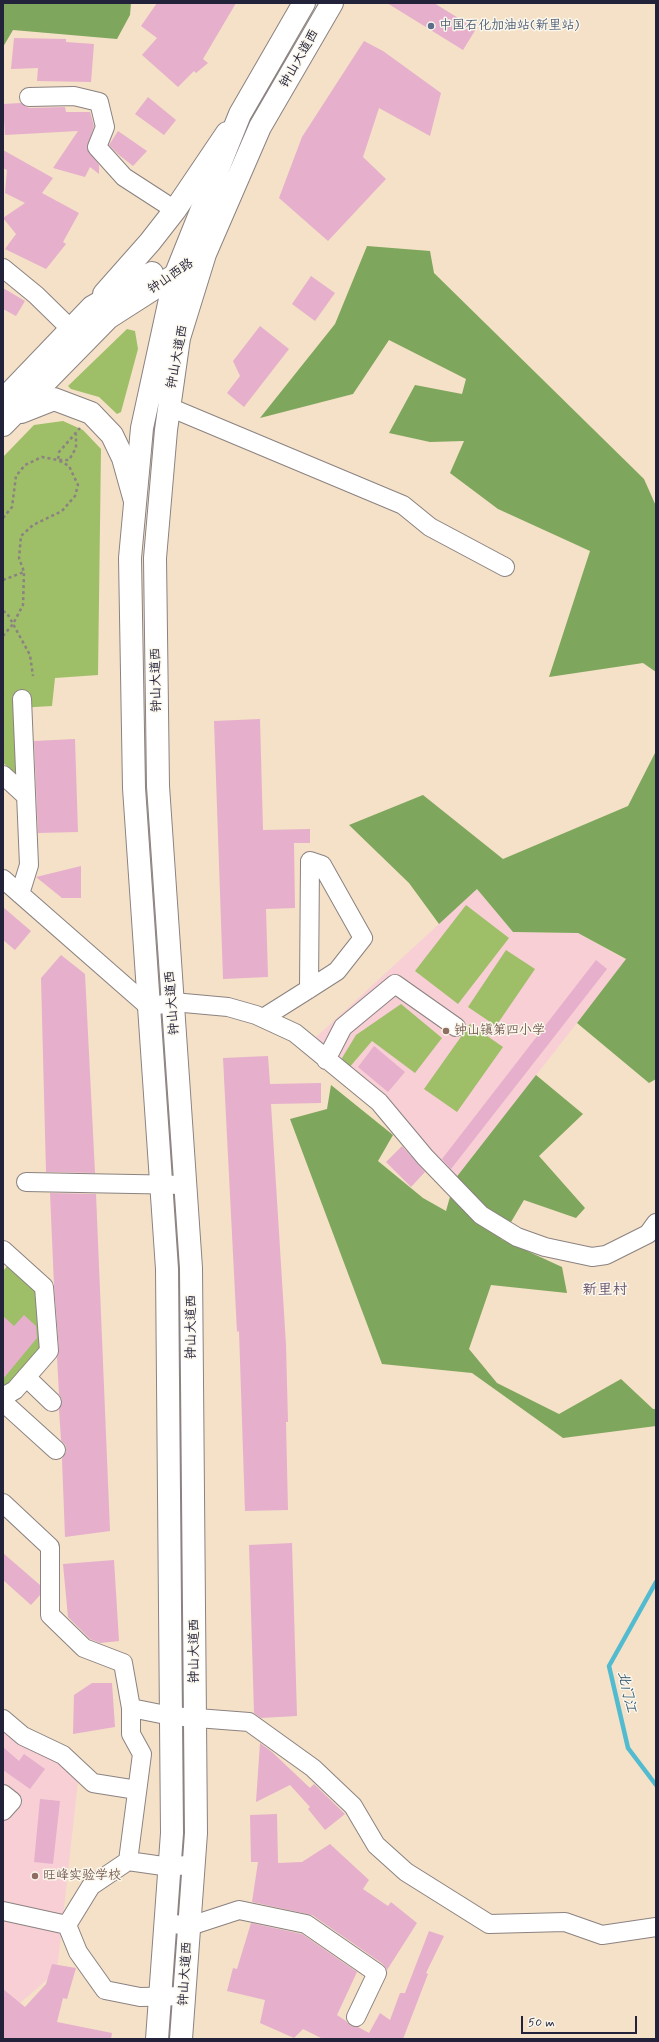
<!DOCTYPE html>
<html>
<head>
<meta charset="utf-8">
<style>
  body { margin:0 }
  #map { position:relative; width:659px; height:2042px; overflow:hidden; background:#f4e1c7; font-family:Mynerve,sans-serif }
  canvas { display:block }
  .frame { position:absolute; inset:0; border:4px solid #22223b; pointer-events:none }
  .scale { position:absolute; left:521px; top:2016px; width:116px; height:18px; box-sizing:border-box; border:2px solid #22223b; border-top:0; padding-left:5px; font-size:12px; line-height:14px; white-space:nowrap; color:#22223b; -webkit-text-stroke:3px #fbf7ec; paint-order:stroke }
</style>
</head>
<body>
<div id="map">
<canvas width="659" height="2042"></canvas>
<div class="frame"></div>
<div class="scale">50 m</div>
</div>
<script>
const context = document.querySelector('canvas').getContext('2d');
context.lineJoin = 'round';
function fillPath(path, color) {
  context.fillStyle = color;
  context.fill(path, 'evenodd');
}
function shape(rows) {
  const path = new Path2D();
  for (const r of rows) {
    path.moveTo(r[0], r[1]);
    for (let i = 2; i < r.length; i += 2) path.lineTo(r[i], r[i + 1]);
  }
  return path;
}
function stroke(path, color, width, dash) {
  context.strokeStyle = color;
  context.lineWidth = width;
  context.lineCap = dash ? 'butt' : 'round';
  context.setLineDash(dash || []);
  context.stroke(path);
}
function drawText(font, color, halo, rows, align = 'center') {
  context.font = font + ' Mynerve,"LXGW WenKai TC",sans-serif';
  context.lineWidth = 3;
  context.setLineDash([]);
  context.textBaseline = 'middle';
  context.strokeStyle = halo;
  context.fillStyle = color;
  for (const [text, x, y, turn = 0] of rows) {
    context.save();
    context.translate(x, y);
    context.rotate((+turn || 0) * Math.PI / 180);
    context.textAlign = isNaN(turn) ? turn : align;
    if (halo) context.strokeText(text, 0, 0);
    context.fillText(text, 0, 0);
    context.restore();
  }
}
fillPath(shape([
  [477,889,513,932,578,933,626,960,455,1179,313,1040],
  [3,1728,56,1761,78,1781,57,1971,3,2018]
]), '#f7cfd5');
fillPath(shape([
  [127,329,135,331,138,349,121,412,117,414,99,397,71,389,68,386],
  [63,421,83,430,101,449,98,675,55,678,52,706,17,708,21,778,3,763,3,457,34,425],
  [466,905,509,938,458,1004,415,971],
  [506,950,535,969,496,1026,468,1007],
  [401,1004,442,1038,415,1073,372,1041,348,1069,344,1066,342,1058,356,1035],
  [470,1024,503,1047,457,1112,424,1089],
  [10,1263,41,1290,45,1349,3,1389,3,1271]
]), '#9ebf68');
fillPath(shape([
  [3,3,131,3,130,15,117,39,13,30,3,47],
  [367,246,430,251,434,273,644,479,656,506,656,672,643,663,549,677,590,551,498,509,450,473,464,441,430,442,389,433,415,385,462,394,466,379,389,340,353,394,260,418,335,324],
  [656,751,656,1079,649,1083,577,1023,626,959,578,933,513,932,477,889,439,924,409,883,349,825,423,795,503,859,628,806],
  [536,1075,583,1114,539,1156,585,1208,576,1218,524,1200,501,1239,562,1267,567,1293,491,1285,469,1349,497,1383,559,1414,621,1379,653,1409,656,1409,656,1426,563,1438,472,1373,382,1364,290,1119,327,1109,331,1085,393,1135,378,1161,423,1198,446,1211,455,1179]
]), '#7ea65c');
stroke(shape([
  [656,1582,609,1666,628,1748,656,1785]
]), '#52bbd0', 4.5);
fillPath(shape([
  [157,3,236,3,203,59,208,63,196,73,194,71,178,87,142,55,157,38,141,26],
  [387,3,434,3,476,29,463,50],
  [14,38,66,39,66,42,94,44,91,82,37,81,38,68,11,69],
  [364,41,383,51,441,93,430,136,379,108,363,157,386,179,328,241,279,198,302,137],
  [148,97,176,120,164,135,135,114],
  [21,103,29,108,65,107,66,112,90,112,94,126,87,148,99,165,99,174,90,167,85,177,53,168,78,131,5,135,3,104],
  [118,131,147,151,133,166,119,155,109,145],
  [3,150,53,178,42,193,79,213,63,242,66,244,46,269,5,249,16,234,3,218,25,203,5,193,7,170,3,168],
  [311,276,335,293,315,321,292,304],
  [3,288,25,301,16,316,3,309],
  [260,326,289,349,244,407,227,393,240,376,233,361],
  [260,719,263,830,310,829,310,843,294,843,295,908,266,909,268,977,223,979,214,721],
  [75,739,78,832,38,833,34,741],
  [81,866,81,898,62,898,36,877],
  [3,907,31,931,15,950,3,940],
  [61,955,85,974,95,1173,46,1172,41,978],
  [596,960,607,969,451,1169,442,1159],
  [374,1046,405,1072,388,1092,358,1067],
  [268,1056,270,1084,321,1083,321,1103,271,1104,286,1345,288,1422,286,1422,288,1510,245,1511,239,1331,237,1332,223,1058],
  [402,1146,425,1172,411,1187,386,1162],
  [50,1193,96,1194,110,1531,65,1537,62,1459,66,1452,66,1446,61,1440,59,1409,62,1399,59,1394,57,1357,59,1350,54,1285],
  [24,1315,36,1326,37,1338,3,1379,3,1316,14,1326],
  [292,1543,297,1716,261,1718,254,1713,249,1545],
  [3,1553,40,1585,40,1595,31,1605,3,1580],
  [114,1560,119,1641,100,1643,90,1639,68,1617,63,1564],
  [92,1683,112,1683,115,1727,73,1734,74,1695],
  [260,1743,272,1752,310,1788,314,1784,345,1814,325,1830,308,1809,310,1807,290,1785,256,1802],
  [3,1747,19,1761,24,1754,45,1769,30,1789,3,1770],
  [40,1799,60,1801,53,1864,34,1862],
  [277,1814,278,1863,302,1862,330,1844,369,1880,363,1889,388,1906,391,1902,417,1923,387,1970,383,1964,312,1915,252,1902,258,1862,251,1862,250,1815],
  [251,1923,302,1934,357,1972,337,2015,346,2021,351,2026,358,2027,369,2033,380,2013,390,2020,400,1993,405,1993,429,1931,444,1936,426,1973,428,1974,403,2039,323,2039,303,2029,294,2038,260,2023,265,2000,227,1991,233,1968,237,1969],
  [52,1964,76,1968,67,1999,63,1998,57,2022,112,2033,111,2039,3,2039,3,1989,25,2007,46,1984]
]), '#e6afcc');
const minor = shape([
  [29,97,74,96,99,102,105,127,97,147,124,177,175,210],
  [3,268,36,295,81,339],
  [169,407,403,505,430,527,505,567],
  [3,775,26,796],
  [3,879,149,1007,173,1002,228,1007,256,1015,295,1033,379,1102,425,1157,481,1215,517,1237,545,1247,592,1257,606,1255,648,1234,656,1223],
  [20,894,29,865,22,699],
  [263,1018,309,989,337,971,363,938,322,865,310,861,309,989],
  [326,1060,343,1027,395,984,456,1027],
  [26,1182,186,1185],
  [3,1250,44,1287,49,1351,15,1390,3,1397],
  [26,1377,52,1402],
  [3,1402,56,1450],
  [3,1503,50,1547,50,1615,84,1648,123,1663,131,1708,171,1716,249,1722,313,1768,353,1806,376,1845,406,1872,489,1924,565,1922,602,1935,656,1927],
  [3,1719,23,1736,63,1755,93,1783,137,1790],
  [3,1794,12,1801,3,1811],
  [128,1861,142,1754,131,1734,131,1708],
  [3,1911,67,1925],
  [166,1923,190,1926,239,1910,306,1924,377,1973,356,2017],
  [185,1996,140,1997,105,1990,78,1952,67,1925,91,1886,128,1861,170,1867,194,1864]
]);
const major = shape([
  [104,294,150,242,175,210,227,133],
  [3,400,92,307,152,273],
  [21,412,54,399,91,413,112,435,123,458,135,501],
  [3,425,108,318,186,268]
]);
const highway = shape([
  [157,2039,172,1833,167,1269,134,788,130,558,142,428,175,276,240,114,304,3],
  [181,2039,196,1833,191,1268,158,786,155,558,166,430,179,338,205,254,260,127,332,3]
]);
stroke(minor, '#8b8281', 20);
stroke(major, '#8b8281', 24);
stroke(highway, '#8b8281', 24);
stroke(shape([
  [3,518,12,507,16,476,25,465,42,457,58,460,59,452,80,428],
  [3,580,24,572,19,558,21,536,33,525,62,511,75,496,78,485,69,466,58,460,69,460,76,448,76,434],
  [3,611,7,613,30,655,33,676],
  [3,636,13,624,23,605,24,572]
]), '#8b8281', 2.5, [3, 3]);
stroke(minor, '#fff', 18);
stroke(major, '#fff', 22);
stroke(highway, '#fff', 22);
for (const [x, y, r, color] of [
  [431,26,4,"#5c6f8a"],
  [446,1031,4,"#8d6e63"],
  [35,1876,4,"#8d6e63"]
]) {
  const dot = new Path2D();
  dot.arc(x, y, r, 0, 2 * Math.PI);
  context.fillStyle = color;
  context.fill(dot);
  stroke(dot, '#fbf7ec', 1.5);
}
drawText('13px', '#4e5e75', '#fbf7ec', [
  ["中国石化加油站(新里站)",439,26]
], 'left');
drawText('13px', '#22223b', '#fbf7ec', [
  ["钟山大道西",300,59,-60],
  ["钟山西路",171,277,-34],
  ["钟山大道西",178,357,-79],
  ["钟山大道西",157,680,-91],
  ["钟山大道西",173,1003,-94],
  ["钟山大道西",192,1327,-90],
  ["钟山大道西",195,1651,-90],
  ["钟山大道西",186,1974,-86]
]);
drawText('13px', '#785e54', '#fbf7ec', [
  ["钟山镇第四小学",454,1031],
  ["旺峰实验学校",43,1876]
], 'left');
drawText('italic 14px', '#33586f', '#fbf7ec', [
  ["北门江",626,1692,77]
]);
drawText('15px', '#67536e', '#fbf7ec', [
  ["新里村",605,1291]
]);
</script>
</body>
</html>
